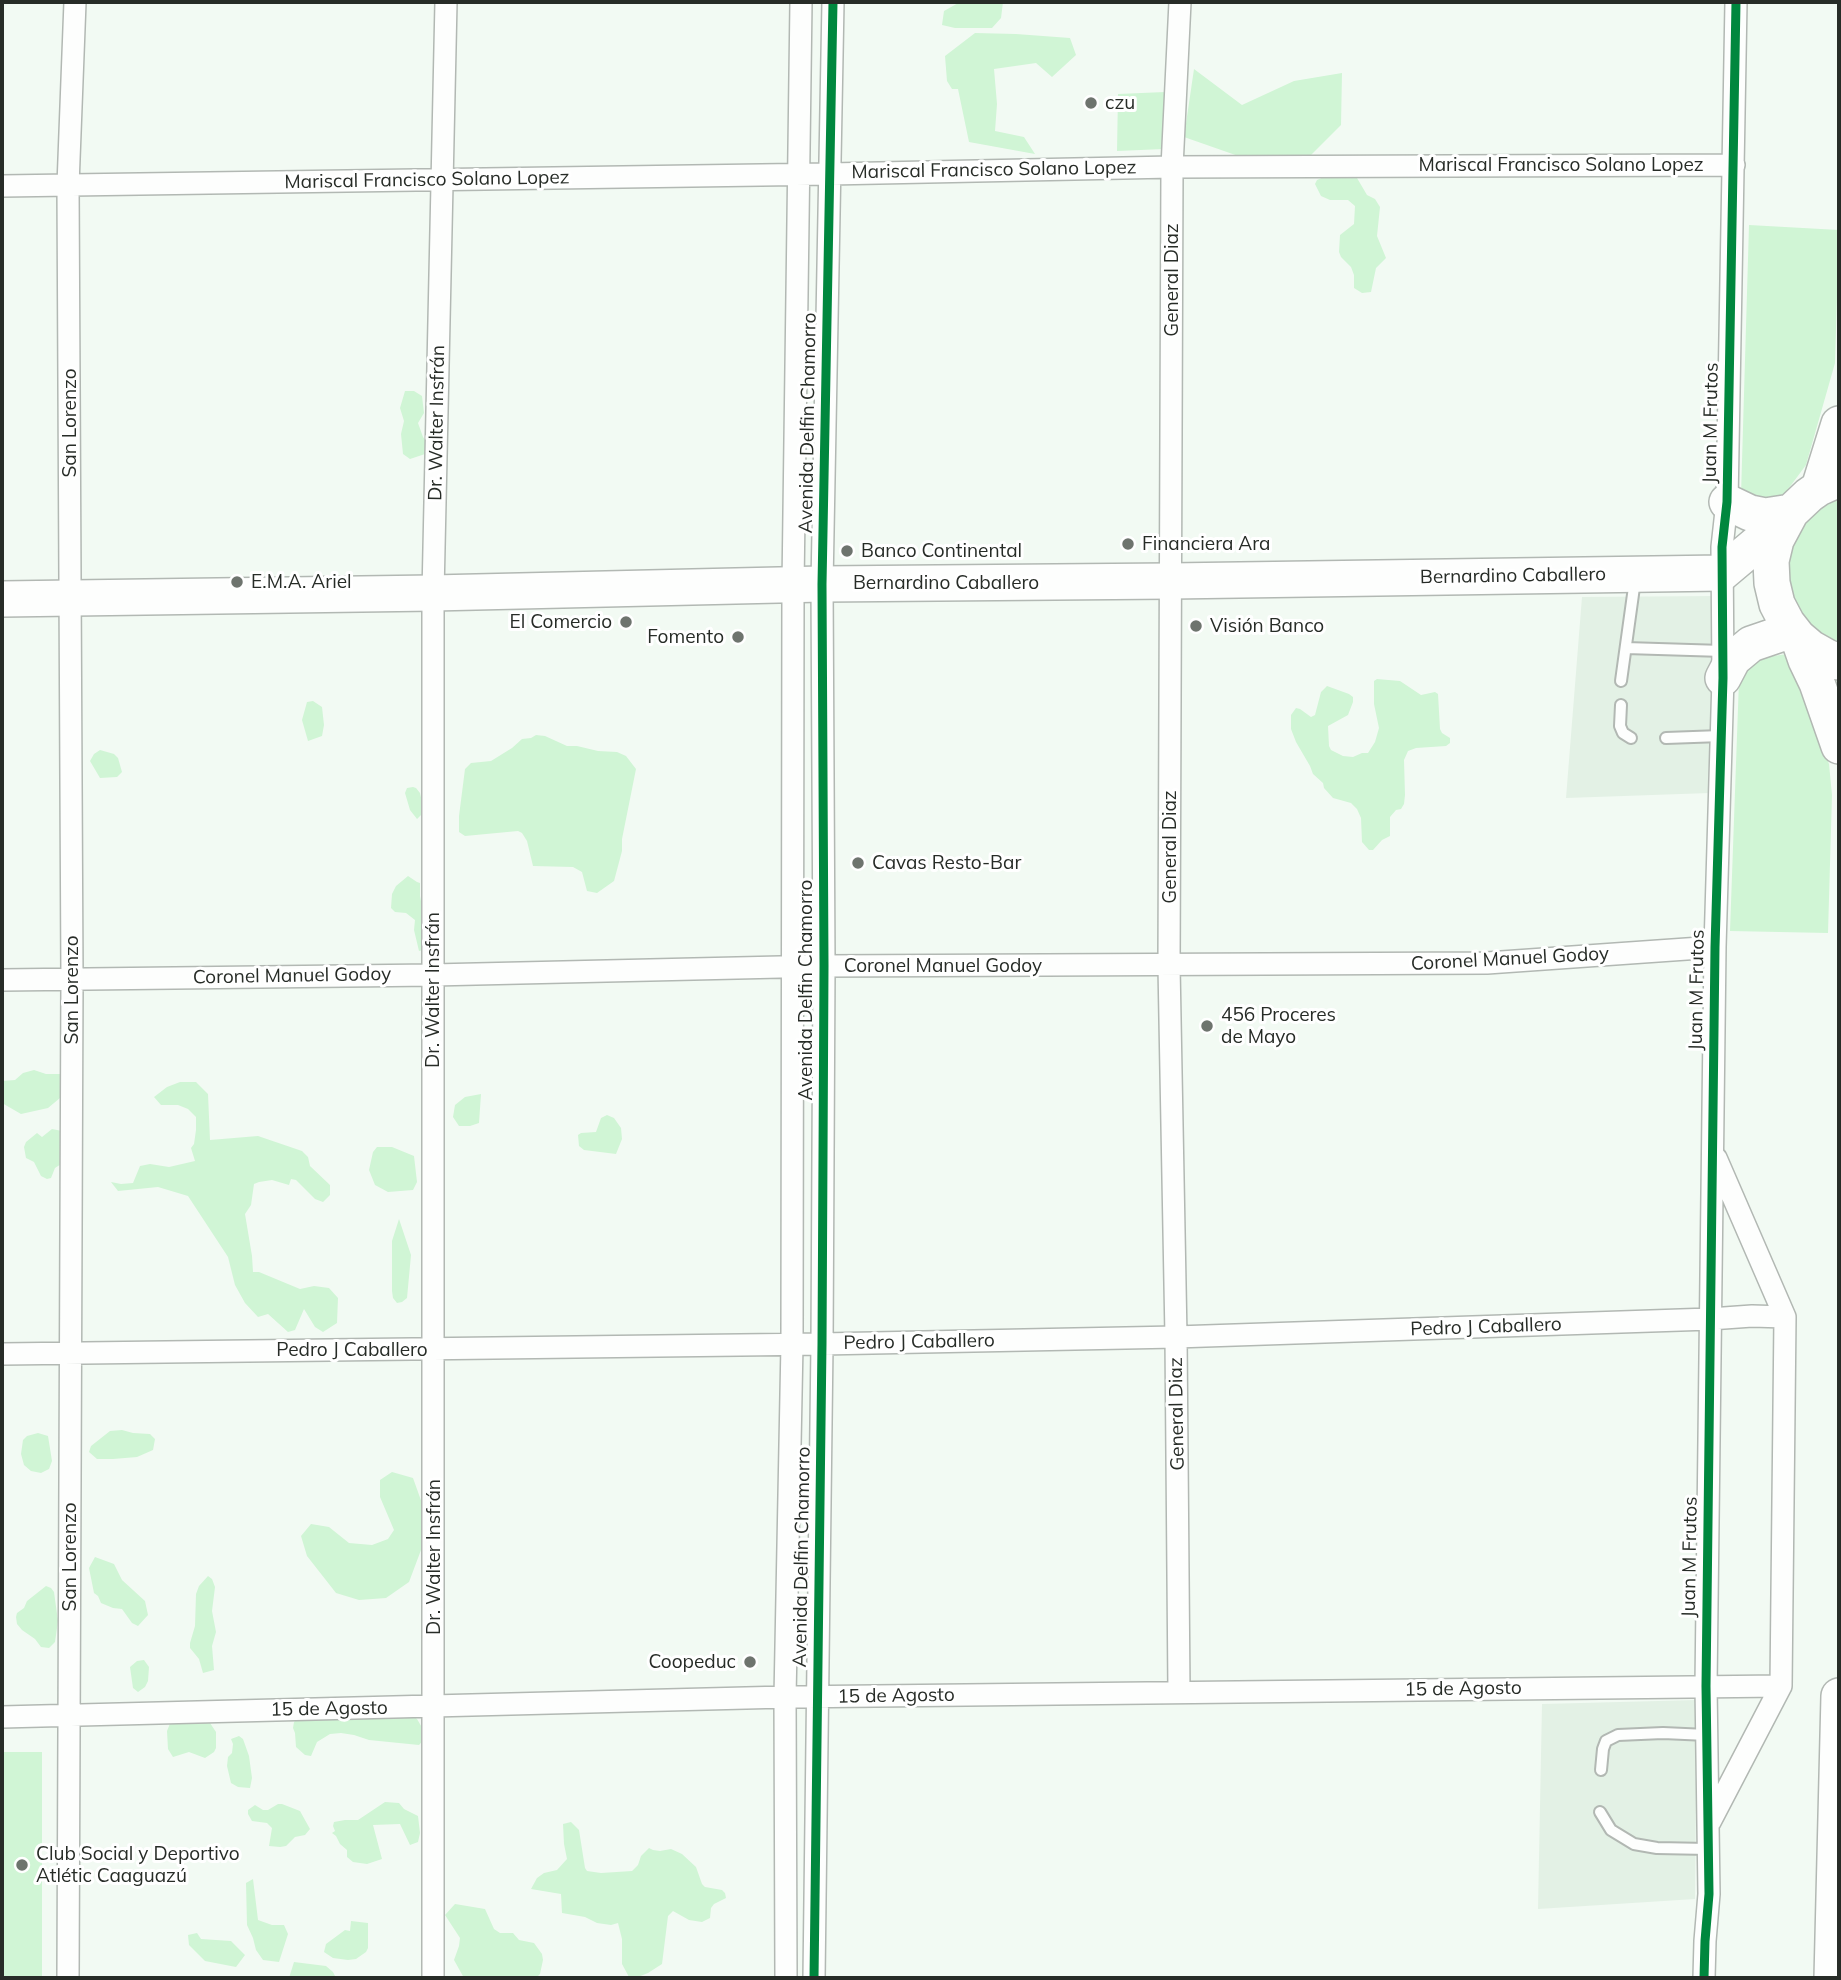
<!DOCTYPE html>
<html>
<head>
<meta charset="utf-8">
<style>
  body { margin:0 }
  #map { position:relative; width:1841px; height:1980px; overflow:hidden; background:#f2faf3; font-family:Mulish,sans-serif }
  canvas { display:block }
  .frame { position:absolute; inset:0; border:4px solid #272c27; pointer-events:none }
</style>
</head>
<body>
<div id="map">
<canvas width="1841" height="1980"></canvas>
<div class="frame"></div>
</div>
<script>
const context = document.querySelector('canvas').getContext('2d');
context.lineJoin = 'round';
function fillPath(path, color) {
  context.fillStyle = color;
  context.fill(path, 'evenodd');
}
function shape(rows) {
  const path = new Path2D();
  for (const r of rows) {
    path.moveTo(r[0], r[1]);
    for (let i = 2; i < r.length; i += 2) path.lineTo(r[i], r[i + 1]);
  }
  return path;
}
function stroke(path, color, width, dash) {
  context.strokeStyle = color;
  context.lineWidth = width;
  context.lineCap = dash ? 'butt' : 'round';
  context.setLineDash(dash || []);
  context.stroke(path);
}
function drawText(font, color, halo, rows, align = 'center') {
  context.font = font + ' Mulish,sans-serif';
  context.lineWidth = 6;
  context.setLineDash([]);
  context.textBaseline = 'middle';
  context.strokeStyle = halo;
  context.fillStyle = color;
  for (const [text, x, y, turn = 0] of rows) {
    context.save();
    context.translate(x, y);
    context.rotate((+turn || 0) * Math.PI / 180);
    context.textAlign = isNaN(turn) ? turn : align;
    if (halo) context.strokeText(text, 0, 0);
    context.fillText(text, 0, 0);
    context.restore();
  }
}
fillPath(shape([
  [1714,596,1710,793,1566,798,1582,597],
  [1697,1700,1695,1899,1538,1909,1542,1704]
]), '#e3f1e5');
fillPath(shape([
  [960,2,1003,2,1001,18,992,28,955,28,942,25,944,11],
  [975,33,1016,34,1070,38,1076,55,1052,77,1036,63,994,69,997,104,995,131,1024,137,1035,154,969,142,958,89,952,89,947,81,945,56],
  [1194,69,1242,105,1294,81,1342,73,1341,125,1305,161,1244,158,1184,137],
  [1165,92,1164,149,1117,151,1118,94],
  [1326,176,1357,178,1367,195,1375,199,1380,207,1377,236,1386,258,1376,268,1371,292,1362,293,1354,288,1354,275,1351,267,1341,257,1339,252,1340,235,1354,224,1355,206,1348,200,1330,200,1321,196,1315,184,1317,180],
  [1749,225,1839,230,1835,363,1806,465,1786,492,1771,503,1741,495],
  [405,391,414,391,422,396,424,413,418,423,423,437,429,445,428,453,410,459,403,454,401,434,404,421,400,408],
  [1839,495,1839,646,1804,623,1785,580,1793,535,1806,515],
  [1787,654,1829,764,1832,795,1828,933,1730,931,1739,680,1759,658],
  [1377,679,1400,681,1421,695,1435,692,1438,694,1440,729,1442,733,1450,738,1450,743,1446,746,1416,748,1408,751,1404,760,1405,795,1404,804,1401,809,1396,810,1390,817,1390,836,1382,840,1373,850,1369,850,1362,842,1361,818,1357,809,1351,803,1333,798,1324,788,1323,783,1313,774,1310,766,1296,742,1291,729,1291,715,1296,708,1300,709,1311,717,1315,715,1321,692,1327,686,1349,694,1353,697,1353,702,1348,715,1328,726,1329,746,1331,750,1343,756,1353,757,1362,753,1368,753,1375,742,1379,728,1374,704,1374,681],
  [313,701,322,707,324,725,322,736,308,741,302,720,307,702],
  [536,735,545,736,567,746,577,746,598,751,617,752,626,756,636,769,622,839,622,851,614,881,597,893,587,891,582,872,573,867,533,866,527,841,522,833,518,831,465,836,459,832,459,816,465,769,471,763,491,761,512,748,522,739,531,738],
  [100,750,114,754,118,758,122,772,117,777,100,778,90,761,94,754],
  [413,787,416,788,420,793,423,806,422,814,417,819,410,810,405,793,407,788],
  [408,876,417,882,420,883,420,896,428,936,423,950,419,951,414,930,415,920,406,913,395,912,391,908,392,894,396,886],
  [34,1070,46,1074,60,1074,64,1084,60,1092,60,1098,48,1108,21,1114,2,1103,2,1081,15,1080,23,1073],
  [180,1082,196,1082,208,1094,210,1140,258,1136,302,1151,308,1157,310,1166,330,1185,330,1195,323,1202,315,1199,296,1180,291,1179,289,1185,272,1180,259,1182,254,1184,251,1205,245,1214,252,1256,253,1272,259,1272,300,1289,314,1286,329,1288,338,1298,337,1323,323,1332,315,1327,304,1309,295,1330,288,1332,268,1314,258,1317,245,1303,235,1285,228,1257,188,1196,158,1187,118,1191,111,1182,121,1184,133,1183,140,1166,150,1164,169,1167,195,1161,191,1148,194,1144,196,1130,196,1117,188,1109,178,1105,161,1105,154,1097,167,1087],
  [481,1094,479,1123,470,1126,459,1126,453,1117,455,1105,465,1097],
  [607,1115,614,1118,621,1128,622,1139,616,1154,584,1150,579,1146,578,1135,581,1133,596,1132,601,1118],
  [52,1129,62,1131,69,1159,55,1168,51,1178,47,1179,41,1176,34,1162,26,1158,24,1147,26,1142,37,1133,42,1137],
  [377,1147,392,1147,414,1156,417,1182,413,1190,388,1192,375,1185,369,1170,373,1152],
  [399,1219,411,1255,407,1298,402,1302,397,1303,393,1298,392,1291,392,1241],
  [122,1430,133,1433,150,1434,155,1439,153,1450,137,1457,113,1459,97,1459,89,1452,91,1446,110,1431],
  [38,1433,48,1436,52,1461,49,1469,41,1473,31,1471,24,1465,21,1454,23,1440,27,1436],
  [392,1472,413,1478,423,1506,421,1550,409,1582,386,1598,359,1600,336,1593,307,1556,301,1536,311,1524,329,1527,349,1543,372,1545,388,1539,394,1530,380,1497,380,1480],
  [95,1557,114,1564,122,1580,145,1601,148,1615,138,1626,132,1623,122,1609,113,1608,101,1603,98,1596,94,1593,89,1568],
  [208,1576,212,1579,215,1587,212,1611,216,1632,212,1646,214,1670,203,1673,199,1659,190,1648,190,1643,195,1626,196,1594,199,1586],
  [46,1586,51,1588,54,1592,58,1621,55,1642,49,1648,41,1647,35,1639,22,1630,17,1624,16,1617,17,1613,24,1608,27,1601],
  [144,1660,149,1667,148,1681,145,1687,138,1692,133,1688,130,1667,137,1661],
  [410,1713,417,1719,427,1736,419,1745,369,1740,354,1735,341,1733,330,1734,317,1742,311,1756,305,1755,296,1747,295,1733,293,1728,294,1722,299,1717],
  [201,1717,210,1723,216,1732,216,1748,214,1752,205,1758,189,1752,173,1757,168,1749,167,1731,171,1721],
  [239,1736,243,1739,249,1756,252,1778,250,1788,238,1787,231,1783,227,1766,228,1757,232,1753,233,1744,231,1739],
  [2,1752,42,1752,42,1978,2,1978],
  [385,1802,399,1803,404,1809,418,1816,420,1833,418,1842,410,1845,400,1824,373,1825,382,1859,367,1864,353,1862,347,1857,347,1850,340,1844,336,1836,332,1833,335,1831,333,1826,334,1822,345,1820,358,1820],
  [278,1804,282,1804,300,1811,310,1829,305,1835,295,1837,286,1846,280,1847,269,1846,272,1828,267,1823,252,1821,248,1814,248,1810,255,1805,263,1810,268,1810],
  [571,1822,579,1830,585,1868,587,1871,601,1873,632,1871,638,1865,641,1856,649,1848,653,1850,660,1851,671,1849,682,1854,696,1867,702,1884,705,1887,722,1890,725,1893,726,1898,714,1904,711,1908,710,1918,702,1922,689,1920,673,1911,668,1916,662,1964,648,1973,638,1977,629,1977,622,1964,622,1939,618,1923,611,1925,597,1923,585,1917,562,1913,561,1894,531,1889,537,1878,544,1873,557,1870,567,1859,564,1844,563,1824],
  [253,1879,258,1920,272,1925,284,1925,288,1934,279,1962,263,1960,256,1950,253,1938,247,1925,246,1883],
  [455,1904,485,1909,494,1929,500,1933,513,1933,519,1940,534,1943,542,1954,543,1960,540,1974,536,1978,464,1978,454,1960,459,1946,460,1938,445,1915],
  [351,1921,368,1923,368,1948,366,1952,356,1959,348,1960,333,1958,324,1952,326,1944,345,1930,350,1931],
  [197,1933,201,1939,231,1941,245,1955,236,1967,205,1961,189,1945,188,1935],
  [294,1962,326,1966,333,1972,336,1978,289,1978]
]), '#d0f5d5');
const service = shape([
  [1626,648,1723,651],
  [1621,681,1635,580],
  [1621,705,1620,726,1623,733,1631,738],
  [1666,738,1721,736],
  [1601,1770,1603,1749,1606,1741,1618,1735,1663,1733,1707,1735],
  [1600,1812,1611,1830,1634,1844,1657,1848,1708,1849]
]);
const minor = shape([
  [2,186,830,174,1172,167,1734,165],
  [2,980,433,975,824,966,1487,963,1715,947],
  [2,1354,822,1344,1176,1337,1710,1319,1752,1316,1785,1317],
  [1179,1692,1176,1337,1169,966,1172,167,1180,2],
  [2,1717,785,1697,1781,1686],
  [1710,1822,1781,1686,1785,1317,1716,1158],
  [68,1978,72,979,68,185,75,2],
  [433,1978,433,593,446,2],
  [786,1978,785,1697,792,1344,793,585,801,2],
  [814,1978,822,1344,824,966,822,584,833,2],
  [1704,1978,1705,1941,1709,1894,1706,1686,1715,947,1723,678,1722,547,1727,502,1736,2]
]);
const trunk = shape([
  [1839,479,1819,488,1809,495,1791,512,1776,540,1771,561,1772,583,1777,604,1787,623,1798,637,1811,648,1827,657,1839,662],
  [1819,488,1839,424],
  [1727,502,1750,513,1765,516,1791,512],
  [1722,573,1785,520],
  [2,599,433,593,822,584,1171,581,1722,573],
  [1798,637,1806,660,1817,683,1839,746],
  [1723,678,1733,659,1751,644,1792,630],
  [1832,1978,1839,1696]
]);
stroke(service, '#b2b8b3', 14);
stroke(minor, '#b2b8b3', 24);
stroke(trunk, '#b2b8b3', 38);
stroke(service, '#fdfefd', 10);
stroke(minor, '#fdfefd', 21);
stroke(trunk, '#fdfefd', 35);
stroke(shape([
  [814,1978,822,1344,824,966,822,584,833,2],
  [1704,1978,1705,1941,1709,1894,1706,1686,1715,947,1723,678,1722,547,1727,502,1736,2]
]), '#00873e', 9);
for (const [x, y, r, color] of [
  [1091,103,7,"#6e746e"],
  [1128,544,7,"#6e746e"],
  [847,551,7,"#6e746e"],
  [237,582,7,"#6e746e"],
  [626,622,7,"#6e746e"],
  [1196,626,7,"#6e746e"],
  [738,637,7,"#6e746e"],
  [858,863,7,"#6e746e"],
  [1207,1026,7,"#6e746e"],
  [750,1662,7,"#6e746e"],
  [22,1865,7,"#6e746e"]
]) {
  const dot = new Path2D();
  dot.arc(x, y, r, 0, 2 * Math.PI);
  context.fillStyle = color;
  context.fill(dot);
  stroke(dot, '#fff', 2.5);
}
drawText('19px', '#272c27', '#fff', [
  ["czu",1105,103],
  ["Financiera Ara",1142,544],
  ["Banco Continental",861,551],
  ["E.M.A. Ariel",251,582],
  ["El Comercio",612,622,"right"],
  ["Visión Banco",1210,626],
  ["Fomento",724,637,"right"],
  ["Cavas Resto-Bar",872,863],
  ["456 Proceres",1221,1015],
  ["de Mayo",1221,1037],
  ["Coopeduc",736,1662,"right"],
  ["Club Social y Deportivo",36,1854],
  ["Atlétic Caaguazú",36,1876]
], 'left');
drawText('19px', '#272c27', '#fff', [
  ["Mariscal Francisco Solano Lopez",1561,165],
  ["Mariscal Francisco Solano Lopez",994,170,-1],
  ["Mariscal Francisco Solano Lopez",427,180,-1],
  ["General Diaz",1172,280,-90],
  ["San Lorenzo",70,423,-90],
  ["Dr. Walter Insfrán",437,423,-89],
  ["Avenida Delfin Chamorro",808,423,-89],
  ["Juan M Frutos",1711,423,-89],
  ["Bernardino Caballero",1513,576,-1],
  ["Bernardino Caballero",946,583],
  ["General Diaz",1170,847,-90],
  ["Coronel Manuel Godoy",1510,959,-3],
  ["Coronel Manuel Godoy",943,966],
  ["Coronel Manuel Godoy",292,976,-1],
  ["San Lorenzo",72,990,-90],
  ["Dr. Walter Insfrán",433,990,-90],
  ["Avenida Delfin Chamorro",806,990,-90],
  ["Juan M Frutos",1697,990,-89],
  ["Pedro J Caballero",1486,1327,-2],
  ["Pedro J Caballero",919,1342,-1],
  ["Pedro J Caballero",352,1350],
  ["General Diaz",1177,1414,-91],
  ["San Lorenzo",70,1557,-90],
  ["Dr. Walter Insfrán",434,1557,-90],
  ["Avenida Delfin Chamorro",802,1557,-89],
  ["Juan M Frutos",1690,1557,-89],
  ["15 de Agosto",1463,1689,-1],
  ["15 de Agosto",896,1696,-1],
  ["15 de Agosto",329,1709,-1]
]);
</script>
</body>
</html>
